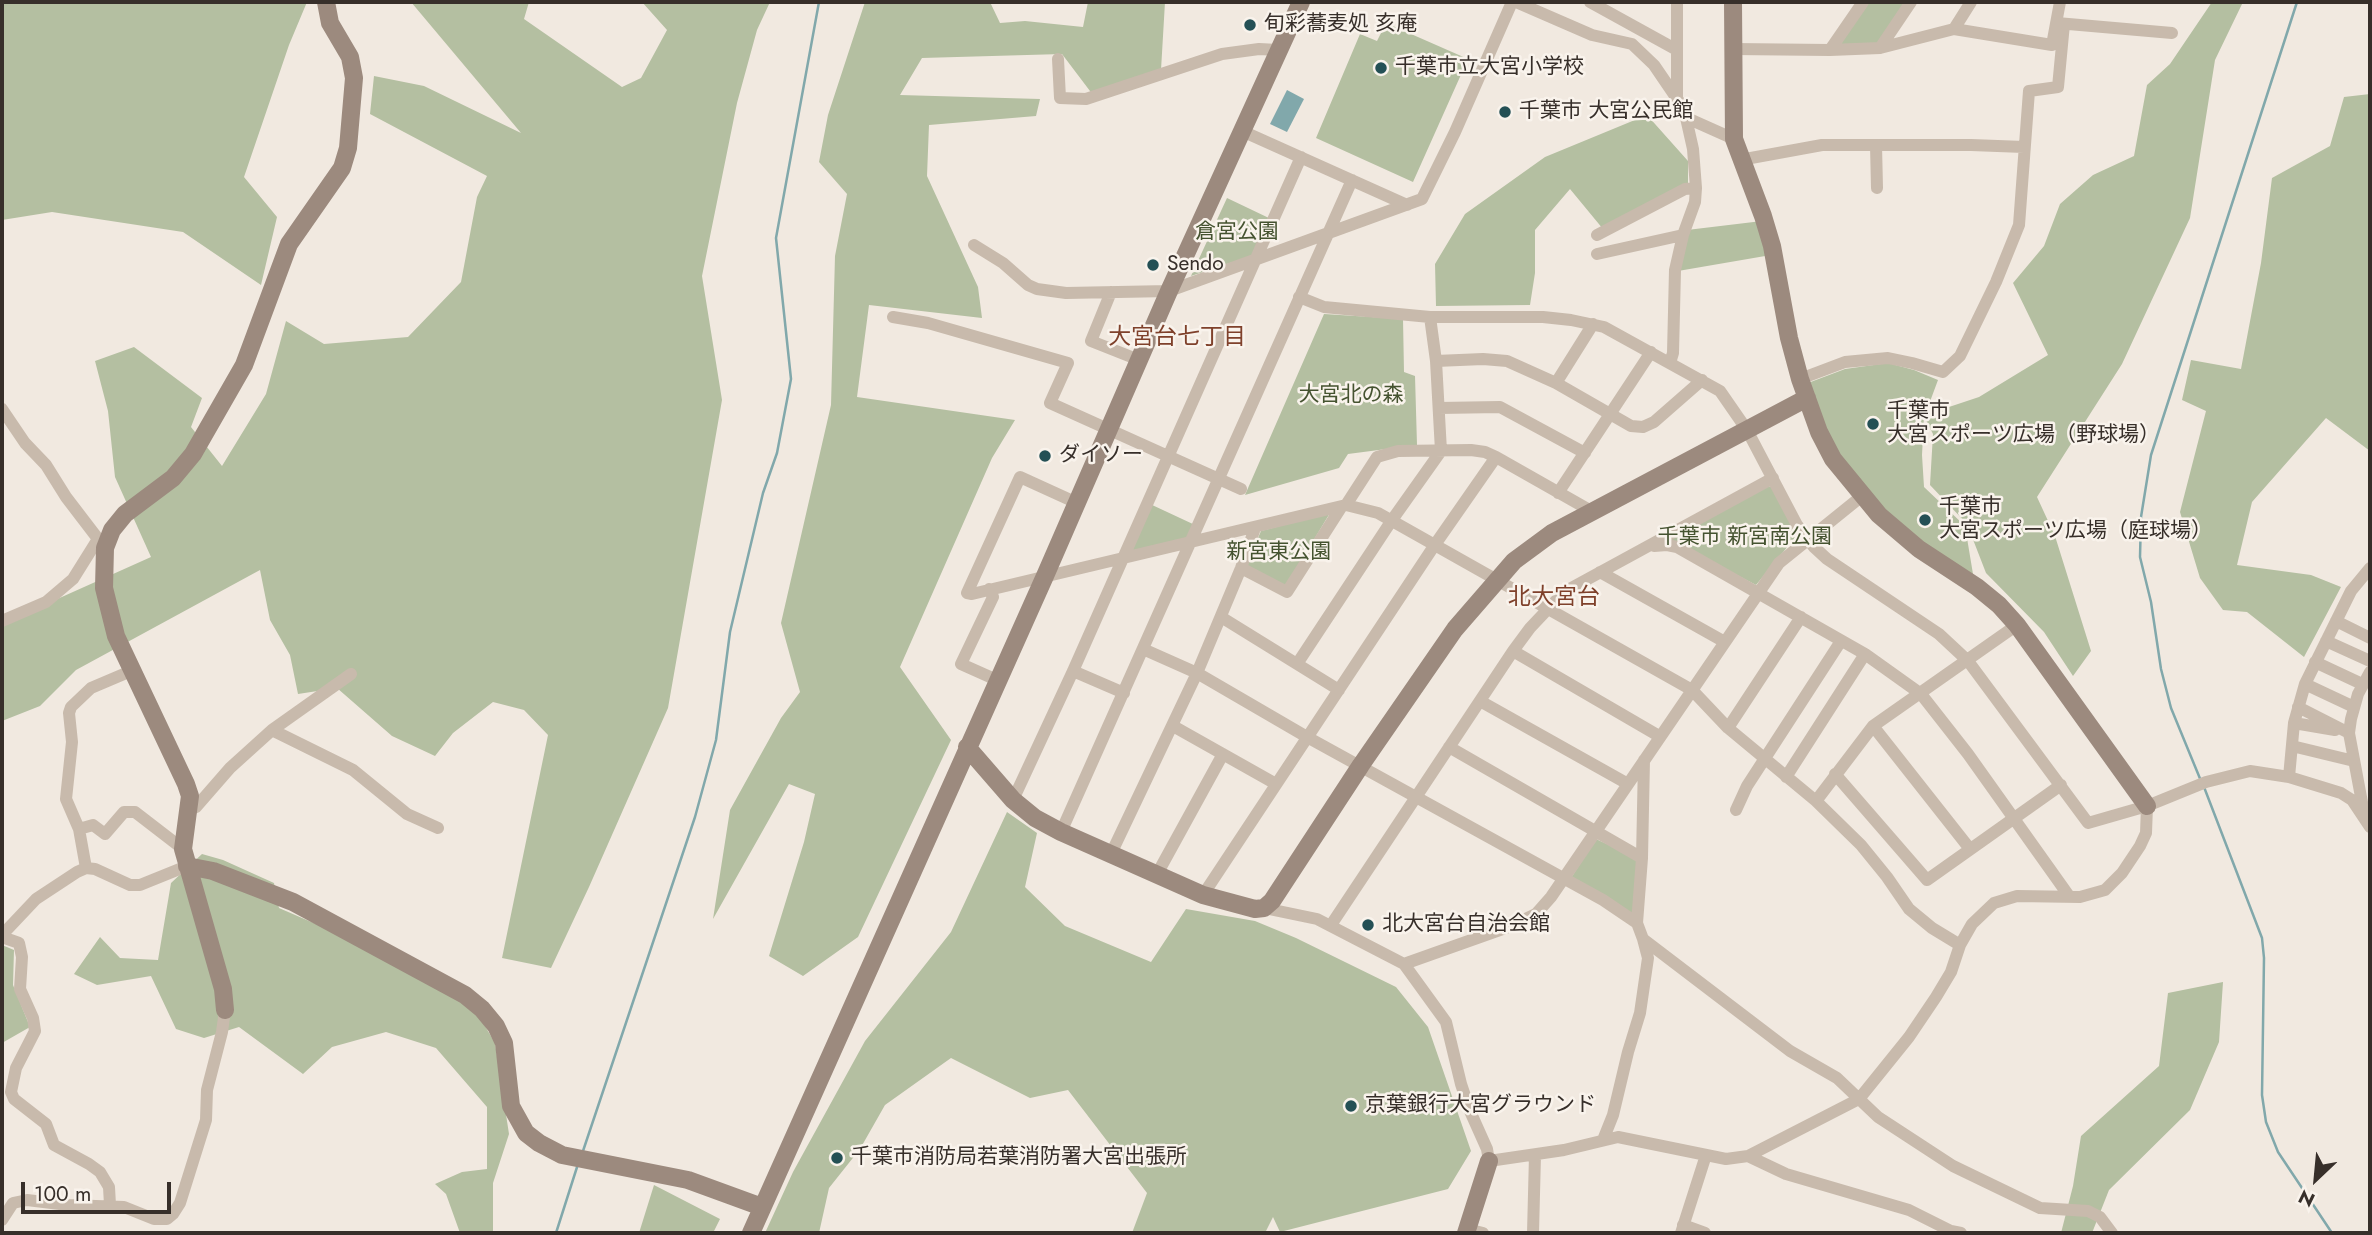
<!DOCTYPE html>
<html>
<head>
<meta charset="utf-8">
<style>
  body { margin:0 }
  #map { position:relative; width:2372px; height:1235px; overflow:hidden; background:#f1e9e0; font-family:Jost,sans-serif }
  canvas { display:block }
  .frame { position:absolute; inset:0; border:4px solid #372f2a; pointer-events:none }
  .north { position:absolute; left:2281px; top:1144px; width:70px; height:70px; -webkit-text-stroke:5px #f9f3ec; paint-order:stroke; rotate:206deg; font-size:19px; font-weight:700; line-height:28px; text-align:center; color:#372f2a }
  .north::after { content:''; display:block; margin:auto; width:24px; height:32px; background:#372f2a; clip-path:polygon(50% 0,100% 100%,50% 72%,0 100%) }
  .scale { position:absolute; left:21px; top:1182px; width:150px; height:32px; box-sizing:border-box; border:4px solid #372f2a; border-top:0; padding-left:9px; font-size:21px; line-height:24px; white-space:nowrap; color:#372f2a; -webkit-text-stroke:5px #f9f3ec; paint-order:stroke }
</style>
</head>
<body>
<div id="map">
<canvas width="2372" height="1235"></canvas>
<div class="frame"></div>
<div class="north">N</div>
<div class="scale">100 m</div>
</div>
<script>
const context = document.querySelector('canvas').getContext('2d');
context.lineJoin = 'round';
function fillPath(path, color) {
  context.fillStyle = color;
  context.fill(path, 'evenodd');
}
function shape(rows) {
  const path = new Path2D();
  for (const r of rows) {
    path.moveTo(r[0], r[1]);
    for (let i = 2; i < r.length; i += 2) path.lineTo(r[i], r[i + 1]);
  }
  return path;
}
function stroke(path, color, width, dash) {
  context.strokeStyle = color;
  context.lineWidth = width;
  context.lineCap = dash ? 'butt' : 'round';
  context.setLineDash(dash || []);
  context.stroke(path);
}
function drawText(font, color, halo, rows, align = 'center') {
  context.font = font + ' Jost,"Noto Sans JP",sans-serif';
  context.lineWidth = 5;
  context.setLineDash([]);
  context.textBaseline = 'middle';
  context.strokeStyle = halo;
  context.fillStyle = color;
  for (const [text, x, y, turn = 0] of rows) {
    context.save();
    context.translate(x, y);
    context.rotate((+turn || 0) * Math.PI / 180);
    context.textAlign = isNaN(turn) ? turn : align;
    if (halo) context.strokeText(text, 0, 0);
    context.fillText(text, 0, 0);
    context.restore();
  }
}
fillPath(shape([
  [2,2,307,2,289,45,244,177,277,217,261,285,183,232,52,212,2,220],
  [411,2,529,2,524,19,622,87,641,78,667,30,642,2,770,2,757,30,737,103,702,276,722,400,668,708,589,887,551,968,502,958,548,735,524,710,493,702,453,733,435,756,392,736,337,688,298,694,290,655,270,620,260,570,76,670,40,706,2,721,2,621,6,622,151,557,115,477,108,411,95,361,134,347,202,398,191,427,222,466,266,394,286,321,324,344,408,337,461,282,477,197,487,176,370,114,374,76,424,86,521,133],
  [865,2,990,2,1000,23,1025,21,1083,27,1088,2,1165,2,1161,70,1093,95,1062,54,922,58,900,95,1040,99,1036,116,929,125,927,176,978,287,982,318,869,305,857,397,1015,420,992,458,900,667,951,740,858,937,803,976,769,956,804,842,815,794,789,784,713,919,730,810,781,718,800,692,781,623,831,405,835,256,847,194,819,162,828,115],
  [1869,2,1907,2,1879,43,1842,48,1842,42],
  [2212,2,2243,2,2215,60,2190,218,2122,364,2037,497,2055,536,2091,651,2073,676,2044,632,1986,573,1967,524,1930,485,1933,434,1924,416,1922,455,1924,487,1965,526,1974,580,1884,513,1833,447,1808,383,1845,369,1888,363,1914,370,1938,380,1925,415,1979,397,2048,355,2013,283,2044,246,2060,204,2093,175,2134,156,2147,85,2170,64],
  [1386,23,1468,59,1413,182,1316,138,1360,34,1377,41],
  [2370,94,2370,451,2326,418,2252,502,2237,565,2311,575,2341,587,2304,657,2247,612,2223,610,2200,578,2180,512,2206,411,2182,400,2191,360,2241,369,2261,263,2272,178,2330,146,2344,97],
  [1647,115,1688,161,1688,189,1603,229,1570,189,1535,230,1535,273,1530,305,1436,306,1435,264,1465,214,1545,157],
  [1227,198,1271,219,1254,255,1191,276],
  [1762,221,1771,255,1678,271,1687,230],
  [1324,314,1403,319,1404,372,1415,376,1417,445,1348,454,1339,468,1245,495],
  [1768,486,1771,487,1798,534,1756,585,1670,540],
  [1150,504,1195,525,1189,537,1134,551,1131,547],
  [1330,513,1286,586,1249,568,1247,563,1261,531],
  [1007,812,1037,833,1025,887,1065,926,1151,962,1186,909,1255,921,1296,938,1396,987,1428,1027,1471,1151,1448,1189,1280,1232,1273,1217,1265,1233,1132,1233,1147,1193,1068,1090,1030,1098,951,1058,885,1105,860,1149,829,1188,819,1233,765,1233,793,1172,865,1041,951,932],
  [1596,839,1639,859,1635,920,1571,878],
  [202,854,223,860,274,883,279,908,369,947,475,1009,495,1043,509,1134,493,1183,493,1231,487,1233,460,1233,446,1194,435,1184,462,1172,487,1169,487,1107,436,1048,386,1032,332,1047,303,1074,239,1027,204,1038,176,1029,151,976,97,985,74,974,100,937,120,958,158,960,171,883],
  [2,945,14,950,13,985,30,1027,2,1043],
  [2223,982,2219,1042,2190,1110,2109,1190,2092,1233,2061,1233,2073,1186,2081,1136,2159,1066,2168,993],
  [654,1185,720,1219,713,1233,639,1233]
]), '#b4bfa1');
fillPath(shape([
  [1287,90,1304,99,1287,132,1270,124]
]), '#81a8ab');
stroke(shape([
  [2201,781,2171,708,2161,669,2151,602,2140,557,2141,517,2151,455,2297,2],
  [2204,787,2262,938,2264,958,2262,1095,2266,1122,2278,1152,2332,1233],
  [583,1151,695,817,716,740,730,632,763,493,777,453,791,379,776,238,819,2],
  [556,1233,578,1164]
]), '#81a8ab', 2.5);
stroke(shape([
  [1516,2,1592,35,1632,44,1654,65,1684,109,1693,149,1696,188,1695,202,1683,235,1675,270,1673,353,1670,363],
  [1590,2,1677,50],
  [2057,23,2172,33],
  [1954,29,1971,2],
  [1880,48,1911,2],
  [1733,49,1830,50,1880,48,1954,29,2052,45,2060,2],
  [1830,50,1863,2],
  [1058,59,1060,98,1086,99,1222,54,1259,49,1278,50],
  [1677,98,1677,2],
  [1687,118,1734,139],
  [1242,131,1407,205],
  [1876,145,1877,188],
  [1740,160,1822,145,1971,145,2024,147],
  [1597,235,1685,189,1696,188],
  [974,245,1003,263,1028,285,1037,289,1066,293,1169,291,1422,199,1455,132,1512,2],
  [1597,254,1683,235],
  [1111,292,1091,341,1139,360],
  [1299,297,1324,307,1430,317],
  [893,317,928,323,1068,363,1050,403,1241,489],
  [1436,361,1483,359,1507,361,1556,383,1631,426,1643,427,1654,422,1702,380],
  [1800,379,1845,362,1888,358,1912,363,1943,372,1960,356,1996,282,2019,225,2029,91,2058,87,2064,24],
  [1556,383,1593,324],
  [1439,408,1500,407,1585,453],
  [2,409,25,443,46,465,66,497,105,548],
  [1558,493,1651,352],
  [1077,503,1020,477,967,593,972,594,1346,505,1378,513,1692,690,1728,728,1816,801,1861,845,1887,877,1909,909,1932,928,1960,945],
  [1346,505,1377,457,1398,451,1471,450,1485,452,1496,457,1593,512],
  [1654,546,1667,545,1677,547,1865,654,1921,694,1968,754,2069,896],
  [1241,568,1287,592,1342,506],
  [1600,572,1723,641],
  [989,589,993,597,961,664,999,681],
  [1221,617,1297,664,1392,520,1441,451,1436,361,1430,317,1543,317,1571,320,1604,327,1720,391,1747,430,1797,525,1814,547,1827,559,1939,634,1968,661,2088,823,2147,806,2206,782,2250,771,2289,777,2341,793,2352,800,2370,827],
  [2,621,46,602,73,579,98,539],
  [2336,621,2370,638],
  [2326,641,2370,661],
  [1143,649,1197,673,1307,737,1603,900,1637,923,1643,939,1790,1051,1837,1078,1878,1117,1953,1166,2040,1208,2088,1211,2100,1217,2112,1233],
  [1513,651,1659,736],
  [2315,662,2362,684],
  [1297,664,1339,690],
  [1073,671,1124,693],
  [2305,684,2354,707],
  [1480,701,1628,784],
  [2298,707,2349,733],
  [2294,723,2335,730],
  [1173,726,1276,784],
  [1873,726,1970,849],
  [1728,728,1801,617],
  [272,730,353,770,407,814,438,828],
  [2292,746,2354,761],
  [1449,747,1642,858],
  [1835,774,1927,880,2061,785],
  [1786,777,1865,654],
  [2289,777,2294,723,2305,684,2351,591,2370,568],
  [1013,800,1073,671,1301,157],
  [1816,801,1873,726,2017,625],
  [189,810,196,807,230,768,272,730,351,674],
  [1736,810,1747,786,1841,641],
  [2364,813,2349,733,2351,719,2358,694,2370,672],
  [79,829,93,825,105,834,124,812,135,812,183,849],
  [1061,832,1352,180],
  [1110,856,1197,673,1241,568,1255,528],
  [86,868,79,829,66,799,72,742,69,713,71,707,91,688,131,671],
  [1156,876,1223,754],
  [1203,895,1434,546,1496,457],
  [1264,908,1317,919,1404,964,1446,1022,1461,1084,1470,1111,1487,1149,1489,1161,1564,1150,1618,1137,1726,1159,1748,1156,1859,1099,1909,1037,1936,997,1951,972,1960,945,1972,924,1994,903,2017,896,2080,897,2105,890,2122,873,2140,846,2146,833,2147,806],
  [1637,923,1642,858,1644,760],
  [1331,925,1513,651,1530,628,1564,592,1773,478],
  [2,935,36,899,77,872,86,868,95,869,130,885,140,885,187,866],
  [2,937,19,943,22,957,20,989,33,1018,35,1031,16,1068,11,1092,14,1099,46,1124,54,1145,89,1164,100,1172,109,1187,110,1205],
  [1404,964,1511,926,1536,914,1551,897,1779,563,1862,496],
  [1603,1140,1613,1115,1628,1052,1640,1013,1648,958,1643,939],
  [1748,1156,1786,1174,1909,1210,1951,1231,1961,1233],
  [2,1220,13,1203,27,1200,68,1205,124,1207,154,1219,167,1219,173,1214,180,1203,206,1120,207,1090,222,1032,225,1010],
  [1683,1225,1705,1233],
  [1467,1229,1483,1233],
  [1533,1233,1535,1155],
  [1681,1233,1706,1155]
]), '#c8baac', 12);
stroke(shape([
  [1733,2,1734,139,1763,216,1772,246,1789,338,1800,379,1819,432,1833,459,1879,515,1919,549,1977,587,1999,605,2017,625,2147,806],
  [967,747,1013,800,1035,818,1061,832,1203,895,1255,909,1264,908,1272,901,1361,765,1455,629,1514,561,1552,533,1807,398],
  [187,866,213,871,293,902,465,995,482,1009,496,1026,504,1043,511,1106,526,1133,539,1143,562,1155,688,1180,762,1207],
  [225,1010,223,989,183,849,190,796,186,784,116,636,104,588,105,548,112,530,125,514,173,478,193,454,244,365,289,244,342,168,348,148,354,78,350,57,330,23,326,2],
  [751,1233,1045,576,1169,291,1301,2],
  [1466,1233,1489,1161]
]), '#9c8a7e', 18);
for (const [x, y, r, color] of [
  [1250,25,7,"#245055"],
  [1381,68,7,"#245055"],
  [1505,112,7,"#245055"],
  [1153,265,7,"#245055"],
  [1873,424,7,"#245055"],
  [1045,456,7,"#245055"],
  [1925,520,7,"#245055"],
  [1368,925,7,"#245055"],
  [1351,1106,7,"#245055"],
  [837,1158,7,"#245055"]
]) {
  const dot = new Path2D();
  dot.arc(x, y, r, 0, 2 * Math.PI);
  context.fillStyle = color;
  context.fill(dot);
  stroke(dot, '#f9f3ec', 2.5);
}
drawText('21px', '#372f2a', '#f9f3ec', [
  ["旬彩蕎麦処 亥庵",1264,25],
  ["千葉市立大宮小学校",1395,68],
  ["千葉市 大宮公民館",1519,112],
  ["Sendo",1167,265],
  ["千葉市",1887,412],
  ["大宮スポーツ広場（野球場）",1887,436],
  ["ダイソー",1059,456],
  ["千葉市",1939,508],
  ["大宮スポーツ広場（庭球場）",1939,532],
  ["北大宮台自治会館",1382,925],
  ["京葉銀行大宮グラウンド",1365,1106],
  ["千葉市消防局若葉消防署大宮出張所",851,1158]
], 'left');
drawText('21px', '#455330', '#f9f3ec', [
  ["倉宮公園",1237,233],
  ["大宮北の森",1351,396],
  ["千葉市 新宮南公園",1745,538],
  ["新宮東公園",1279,553]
]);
drawText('23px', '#7f412b', '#f9f3ec', [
  ["大宮台七丁目",1177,338],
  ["北大宮台",1554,598]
]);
</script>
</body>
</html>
